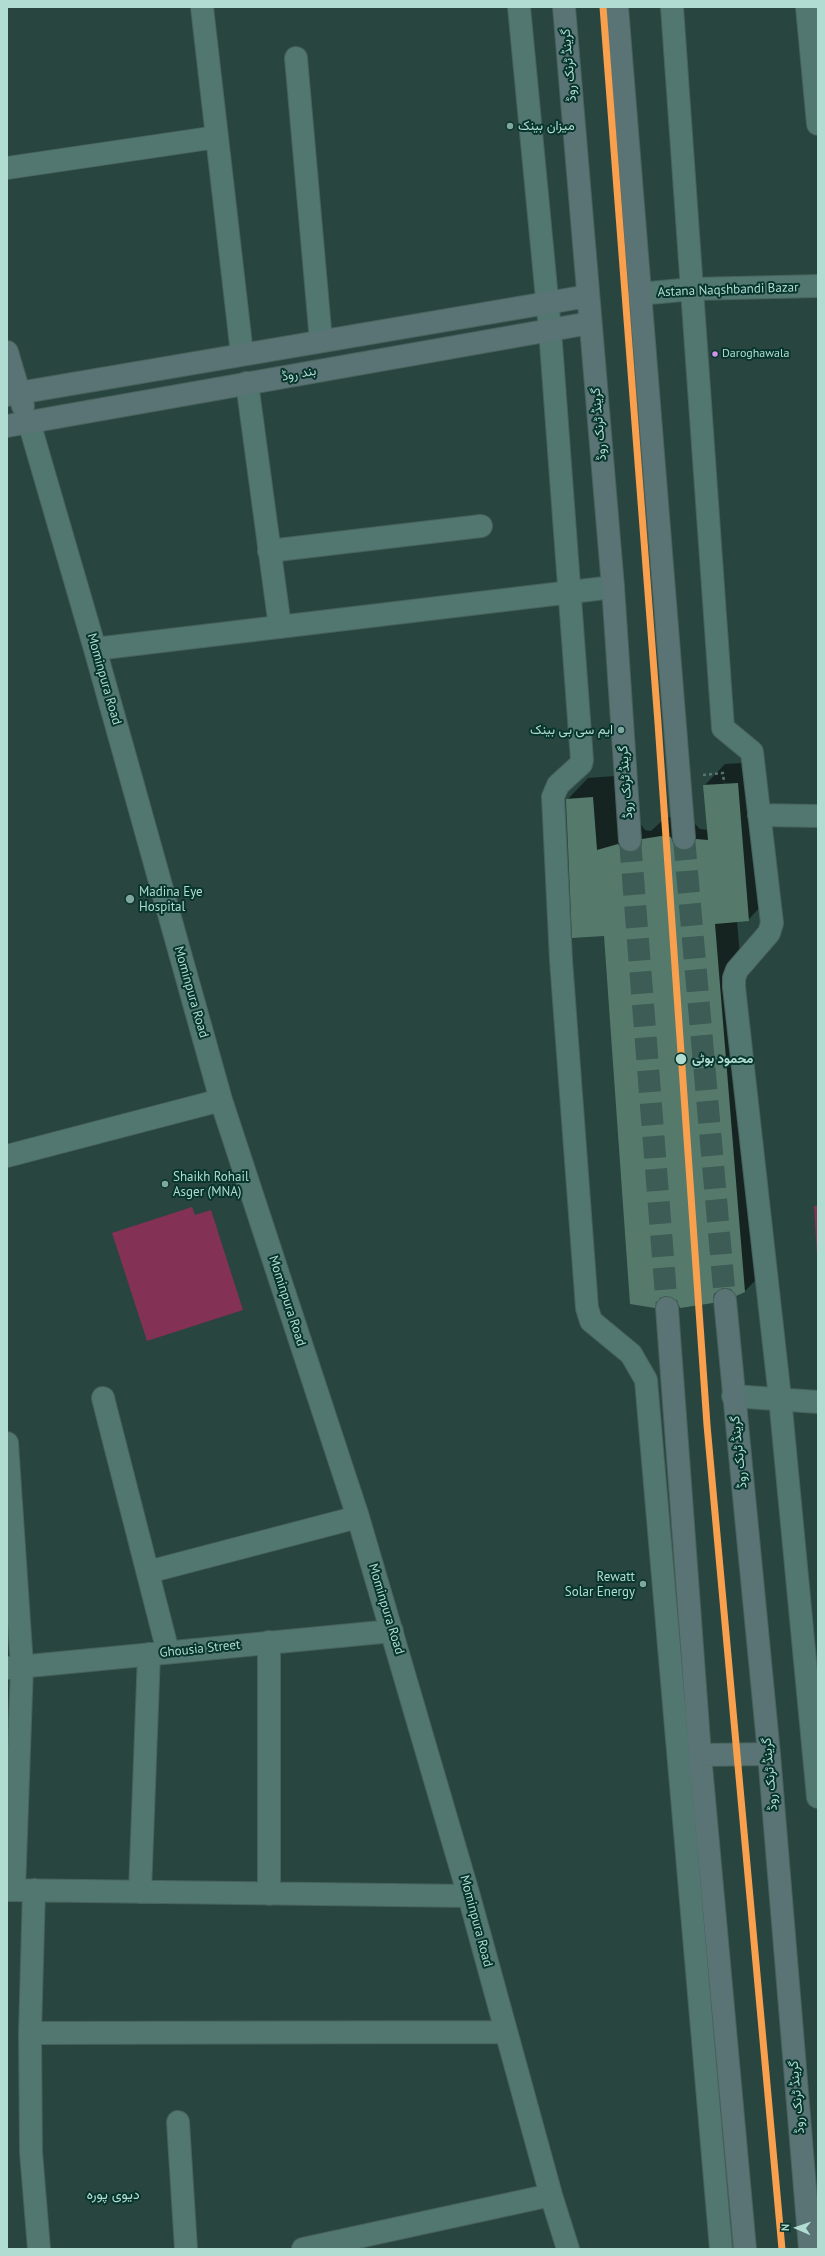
<!DOCTYPE html>
<html>
<head>
<meta charset="utf-8">
<style>
  body { margin:0 }
  #map { position:relative; width:825px; height:2256px; overflow:hidden; background:#28453f; font-family:"PT Sans",sans-serif }
  canvas { display:block }
  .frame { position:absolute; inset:0; border:8px solid #b0dcd1; pointer-events:none }
  .north { position:absolute; left:777px; top:2208px; width:40px; height:40px; -webkit-text-stroke:3px #08352d; paint-order:stroke; rotate:272deg; font-size:11px; font-weight:700; line-height:16px; text-align:center; color:#b0dcd1 }
  .north::after { content:''; display:block; margin:auto; width:14px; height:18px; background:#b0dcd1; clip-path:polygon(50% 0,100% 100%,50% 72%,0 100%) }
</style>
</head>
<body>
<div id="map">
<canvas width="825" height="2256"></canvas>
<div class="frame"></div>
<div class="north">N</div>
</div>
<script>
const context = document.querySelector('canvas').getContext('2d');
context.lineJoin = 'round';
function fillPath(path, color) {
  context.fillStyle = color;
  context.fill(path, 'evenodd');
}
function shape(rows) {
  const path = new Path2D();
  for (const r of rows) {
    path.moveTo(r[0], r[1]);
    for (let i = 2; i < r.length; i += 2) path.lineTo(r[i], r[i + 1]);
  }
  return path;
}
function stroke(path, color, width, dash) {
  context.strokeStyle = color;
  context.lineWidth = width;
  context.lineCap = dash ? 'butt' : 'round';
  context.setLineDash(dash || []);
  context.stroke(path);
}
function drawText(font, color, halo, rows, align = 'center') {
  context.font = font + ' "PT Sans",Vazirmatn,sans-serif';
  context.lineWidth = 4;
  context.setLineDash([]);
  context.textBaseline = 'middle';
  context.strokeStyle = halo;
  context.fillStyle = color;
  for (const [text, x, y, turn = 0] of rows) {
    context.save();
    context.translate(x, y);
    context.rotate((+turn || 0) * Math.PI / 180);
    context.textAlign = isNaN(turn) ? turn : align;
    if (halo) context.strokeText(text, 0, 0);
    context.fillText(text, 0, 0);
    context.restore();
  }
}
fillPath(shape([
  [814,1206,818,1206,818,1273],
  [192,1207,195,1215,211,1210,243,1310,147,1341,112,1233]
]), '#833155');
fillPath(shape([
  [759,762,769,898,748,920,737,921,766,1270,745,1291,727,1287,712,1302,678,1300,666,1294,654,1306,604,935,567,800,588,778,614,776,618,830,640,823,645,830,651,831,665,818,683,815,692,816,695,824,700,829,708,830,704,786,725,764]
]), '#0007');
fillPath(shape([
  [738,783,749,921,715,924,745,1292,736,1296,731,1289,723,1288,714,1294,713,1303,680,1308,677,1301,666,1296,660,1298,655,1308,630,1304,604,936,572,938,566,799,593,797,597,850,618,844,624,851,631,852,641,846,642,839,661,836,671,837,674,845,679,849,685,850,691,848,696,839,708,840,703,785]
]), '#557a6c');
stroke(shape([
  [684,838,725,1300],
  [630,840,667,1308]
]), '#3c5c55', 22, [22, 11]);
const minor = shape([
  [202,7,242,354],
  [519,7,550,330,582,760,581,764,558,785,553,797,561,960,587,1308,591,1321,631,1354,646,1380,721,2249],
  [672,7,723,728,752,752,772,923,769,933,737,970,734,978,734,987,780,1398,818,1797],
  [807,7,818,124],
  [296,58,321,341],
  [7,168,217,137],
  [639,294,693,289,818,286],
  [247,383,280,627],
  [29,422,95,649,221,1100,358,1517,469,1896,551,2195,568,2249],
  [269,551,481,526],
  [95,649,613,587],
  [759,815,818,816],
  [7,1156,221,1100],
  [733,1396,818,1402],
  [103,1398,168,1652],
  [7,1443,22,1666,14,1890],
  [148,1572,358,1517],
  [8,1668,392,1631],
  [7,1890,469,1896],
  [34,1890,30,2033,505,2032],
  [140,1892,149,1654],
  [269,1894,269,1642],
  [30,2033,31,2152,39,2249],
  [178,2122,186,2249],
  [303,2249,551,2195]
]);
const major = shape([
  [564,7,613,587,630,840],
  [617,7,684,838],
  [7,352,23,406],
  [7,395,588,296],
  [7,426,590,323],
  [725,1300,769,1754,810,2249],
  [667,1308,700,1755,745,2249],
  [700,1755,769,1754]
]);
stroke(minor, '#47615b', 24);
stroke(major, '#47615b', 24);
stroke(shape([
  [703,775,723,773,724,783]
]), '#57746f', 2.5, [3, 3]);
stroke(minor, '#527670', 22);
stroke(major, '#5a7475', 22);
stroke(shape([
  [603,7,658,723,707,1425,782,2249]
]), '#f9a04f', 7);
for (const [x, y, r, color] of [
  [510,126,4,"#80a79e"],
  [715,354,3.5,"#d193ec"],
  [621,730,4,"#80a79e"],
  [130,899,5,"#80a79e"],
  [681,1059,6,"#b0dcd1"],
  [165,1184,4,"#80a79e"],
  [643,1584,4,"#80a79e"]
]) {
  const dot = new Path2D();
  dot.arc(x, y, r, 0, 2 * Math.PI);
  context.fillStyle = color;
  context.fill(dot);
  stroke(dot, '#08352d', 1.5);
}
drawText('12px', '#b0dcd1', '#08352d', [
  ["Daroghawala",722,354]
], 'left');
drawText('13px', '#b0dcd1', '#08352d', [
  ["گرینڈ ٹرنک روڈ",569,65,-95],
  ["Astana Naqshbandi Bazar",728,290,-2],
  ["بند روڈ",299,374,-10],
  ["گرینڈ ٹرنک روڈ",599,424,-95],
  ["Mominpura Road",104,679,74],
  ["گرینڈ ٹرنک روڈ",626,782,-94],
  ["Mominpura Road",191,992,74],
  ["Mominpura Road",287,1301,72],
  ["گرینڈ ٹرنک روڈ",739,1452,-96],
  ["Mominpura Road",386,1609,73],
  ["Ghousia Street",200,1649,-6],
  ["گرینڈ ٹرنک روڈ",770,1774,-95],
  ["Mominpura Road",476,1921,75],
  ["گرینڈ ٹرنک روڈ",797,2097,-95]
]);
drawText('13px', '#b0dcd1', '#08352d', [
  ["میزان بینک",518,126],
  ["ایم سی بی بینک",613,730,"right"],
  ["Madina Eye",139,892],
  ["Hospital",139,907],
  ["Shaikh Rohail",173,1177],
  ["Asger (MNA)",173,1192],
  ["Rewatt",635,1577,"right"],
  ["Solar Energy",635,1592,"right"]
], 'left');
drawText('bold 13px', '#b0dcd1', '#08352d', [
  ["محمود بوٹی",692,1059]
], 'left');
drawText('14px', '#b0dcd1', '#08352d', [
  ["دیوی پورہ",113,2195]
]);
</script>
</body>
</html>
